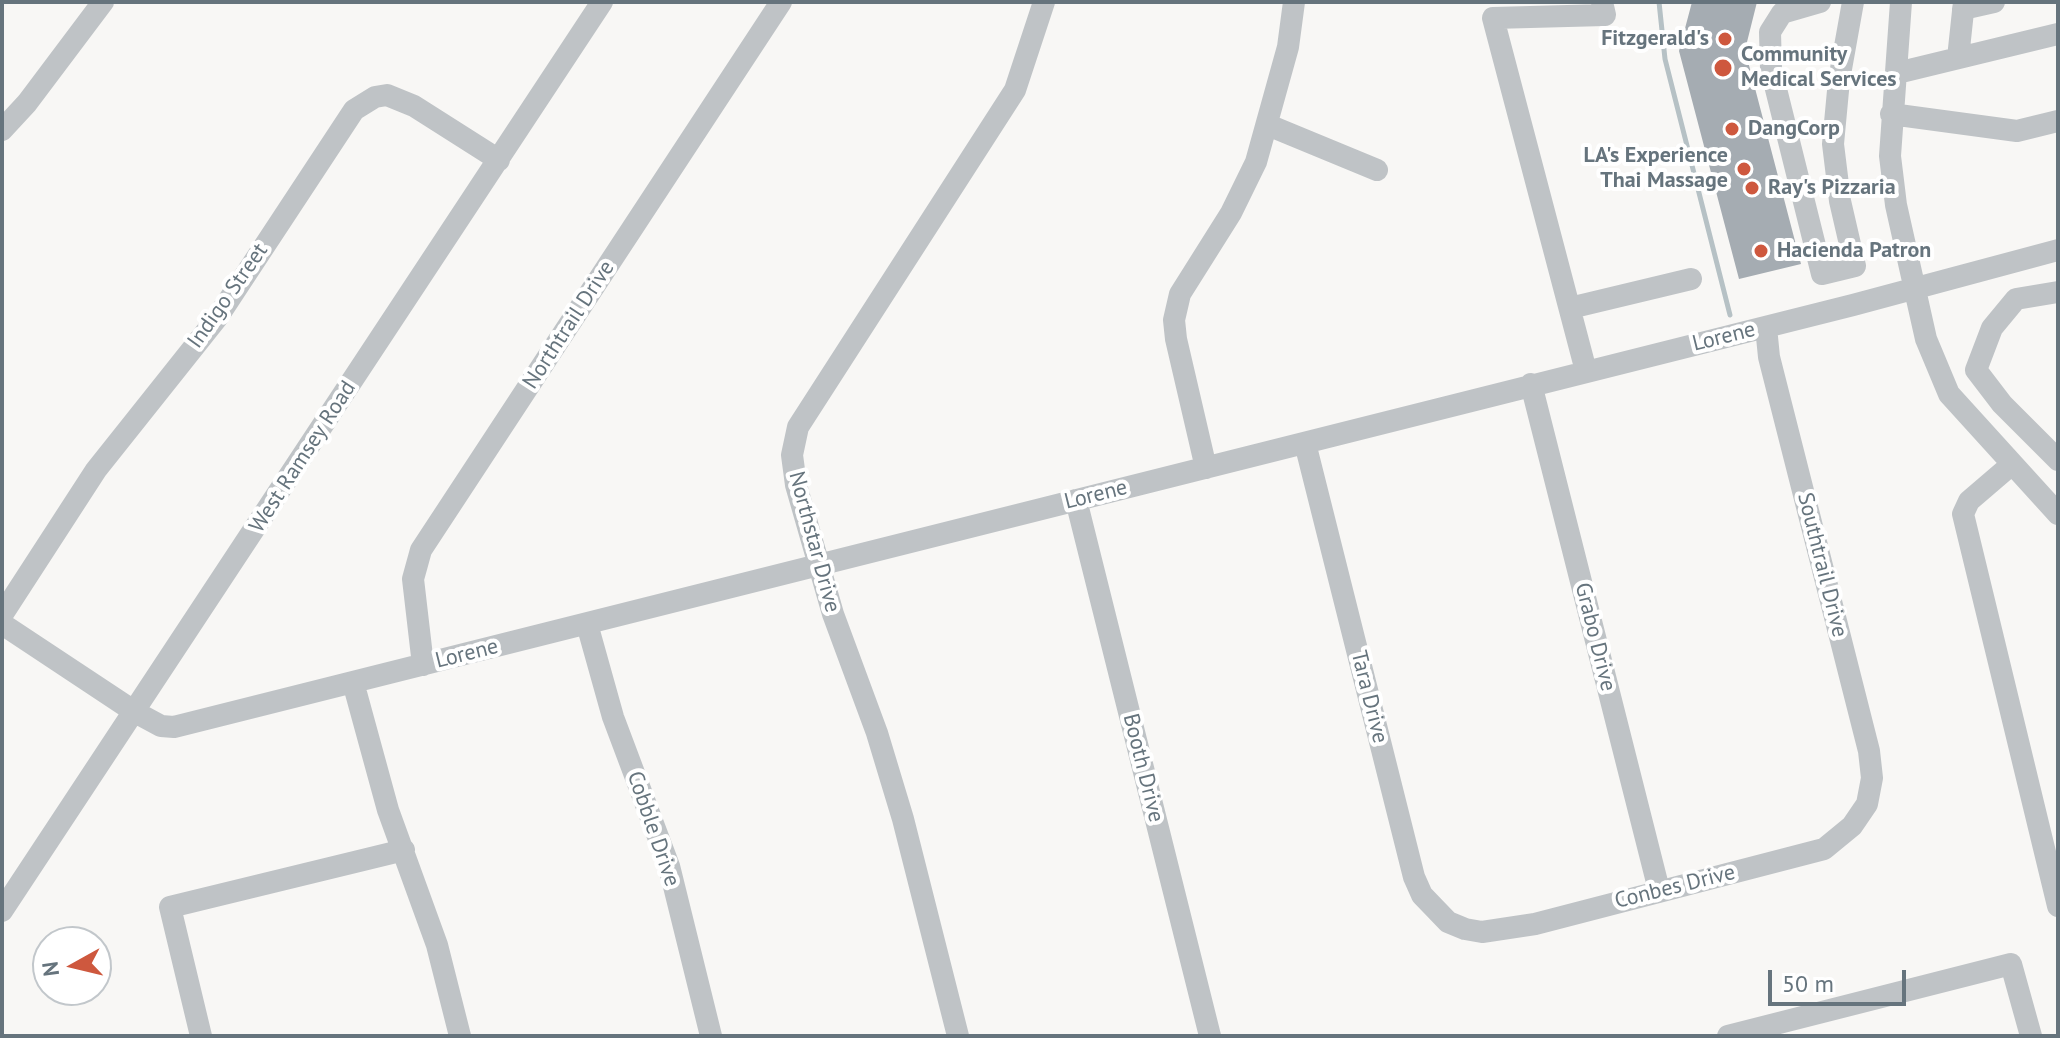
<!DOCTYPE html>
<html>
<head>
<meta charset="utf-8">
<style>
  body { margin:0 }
  #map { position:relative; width:2060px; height:1038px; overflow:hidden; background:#f8f7f5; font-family:"PT Sans",sans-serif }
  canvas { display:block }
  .frame { position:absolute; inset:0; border:4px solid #66747d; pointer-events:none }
  .north { position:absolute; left:32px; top:926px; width:80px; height:80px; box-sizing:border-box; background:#fff; border:2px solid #c2c7cb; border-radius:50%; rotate:262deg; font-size:22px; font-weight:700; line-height:32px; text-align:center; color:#66747d }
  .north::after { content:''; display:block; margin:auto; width:28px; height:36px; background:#ce583e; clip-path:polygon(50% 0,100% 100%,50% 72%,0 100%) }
  .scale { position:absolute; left:1768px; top:970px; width:138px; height:36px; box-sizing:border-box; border:4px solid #66747d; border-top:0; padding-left:10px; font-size:24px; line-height:28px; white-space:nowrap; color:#66747d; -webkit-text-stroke:6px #fff; paint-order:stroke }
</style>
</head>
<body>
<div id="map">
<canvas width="2060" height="1038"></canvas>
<div class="frame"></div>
<div class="north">N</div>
<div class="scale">50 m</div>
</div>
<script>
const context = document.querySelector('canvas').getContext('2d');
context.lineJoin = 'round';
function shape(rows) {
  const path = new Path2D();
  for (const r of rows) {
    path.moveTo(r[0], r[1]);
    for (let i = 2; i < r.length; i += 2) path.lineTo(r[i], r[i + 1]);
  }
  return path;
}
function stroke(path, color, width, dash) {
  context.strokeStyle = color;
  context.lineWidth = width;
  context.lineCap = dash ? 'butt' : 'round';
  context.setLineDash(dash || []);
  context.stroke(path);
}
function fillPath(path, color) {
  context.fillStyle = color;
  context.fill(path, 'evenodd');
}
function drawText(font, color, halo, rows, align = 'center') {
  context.font = font + ' "PT Sans",sans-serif';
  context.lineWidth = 8;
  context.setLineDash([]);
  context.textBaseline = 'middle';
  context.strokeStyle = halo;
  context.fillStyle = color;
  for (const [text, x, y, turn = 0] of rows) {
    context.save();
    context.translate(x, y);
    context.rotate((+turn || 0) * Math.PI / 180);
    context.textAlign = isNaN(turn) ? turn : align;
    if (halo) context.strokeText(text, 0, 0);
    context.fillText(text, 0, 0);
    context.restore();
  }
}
stroke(shape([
  [1659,2,1665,59,1730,315]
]), '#b6c1c5', 5);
fillPath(shape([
  [1692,2,1757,2,1745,50,1801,264,1739,279,1679,51]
]), '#a5acb2');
stroke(shape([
  [1820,2,1782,13,1770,32,1771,69,1822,274,1855,266,1840,201,1833,144,1839,80,1853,2],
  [1901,2,1890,156,1896,205,1926,339,1949,394,2058,514],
  [1963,9,1994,2],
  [1958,58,1964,2],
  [1897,73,2058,34],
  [1891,114,2017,131,2058,121],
  [1268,125,1377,170],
  [2,130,27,103,103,2],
  [2058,292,2016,299,1992,328,1976,370,2002,404,2058,460],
  [1570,308,1691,279],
  [1586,371,1493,18,1605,15,1602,2],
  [1531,384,1659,890],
  [1305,443,1414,877,1422,895,1448,922,1465,929,1482,932,1535,924,1824,849,1852,826,1867,804,1872,778,1869,751,1769,357,1766,327],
  [2011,465,1969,501,1963,514,2058,906],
  [1206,468,1176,339,1174,320,1180,294,1231,213,1256,162,1288,47,1294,2],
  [1076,500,1210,1036],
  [2,615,96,470,217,318,354,110,375,97,387,95,414,106,499,160],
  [2,624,135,712,161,726,174,727,1853,305,2058,250],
  [587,624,613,717,669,866,711,1036],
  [423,665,413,579,421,550,781,2],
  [353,682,388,810,437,945,460,1036],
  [2,911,602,2],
  [201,1036,170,907,404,850],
  [958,1036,903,819,877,733,833,614,796,485,792,455,798,427,1015,90,1044,2],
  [1728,1036,2011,964,2031,1036]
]), '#bfc3c6', 22);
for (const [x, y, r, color] of [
  [1725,39,8,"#ce583e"],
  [1723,68,10,"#ce583e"],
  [1732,129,8,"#ce583e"],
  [1744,169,8,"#ce583e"],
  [1752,188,8,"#ce583e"],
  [1761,251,8,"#ce583e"]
]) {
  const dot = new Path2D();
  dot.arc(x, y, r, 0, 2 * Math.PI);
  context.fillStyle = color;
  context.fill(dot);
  stroke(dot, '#fff', 3);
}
drawText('bold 22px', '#66747d', '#fff', [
  ["Fitzgerald's",1709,39,"right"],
  ["Community",1741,55],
  ["Medical Services",1741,80],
  ["DangCorp",1748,129],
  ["LA's Experience",1728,156,"right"],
  ["Thai Massage",1728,181,"right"],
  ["Ray's Pizzaria",1768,188],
  ["Hacienda Patron",1777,251]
], 'left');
drawText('22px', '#66747d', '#fff', [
  ["Indigo Street",228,296,-55],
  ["Northtrail Drive",569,325,-57],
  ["Lorene",1724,337,-14],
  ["West Ramsey Road",303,457,-57],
  ["Lorene",1096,495,-14],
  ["Northstar Drive",814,542,75],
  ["Southtrail Drive",1822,565,76],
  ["Grabo Drive",1595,637,76],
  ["Lorene",467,654,-14],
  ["Tara Drive",1369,697,76],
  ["Booth Drive",1143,768,76],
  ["Cobble Drive",653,829,71],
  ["Conbes Drive",1675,887,-14]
]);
</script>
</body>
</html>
